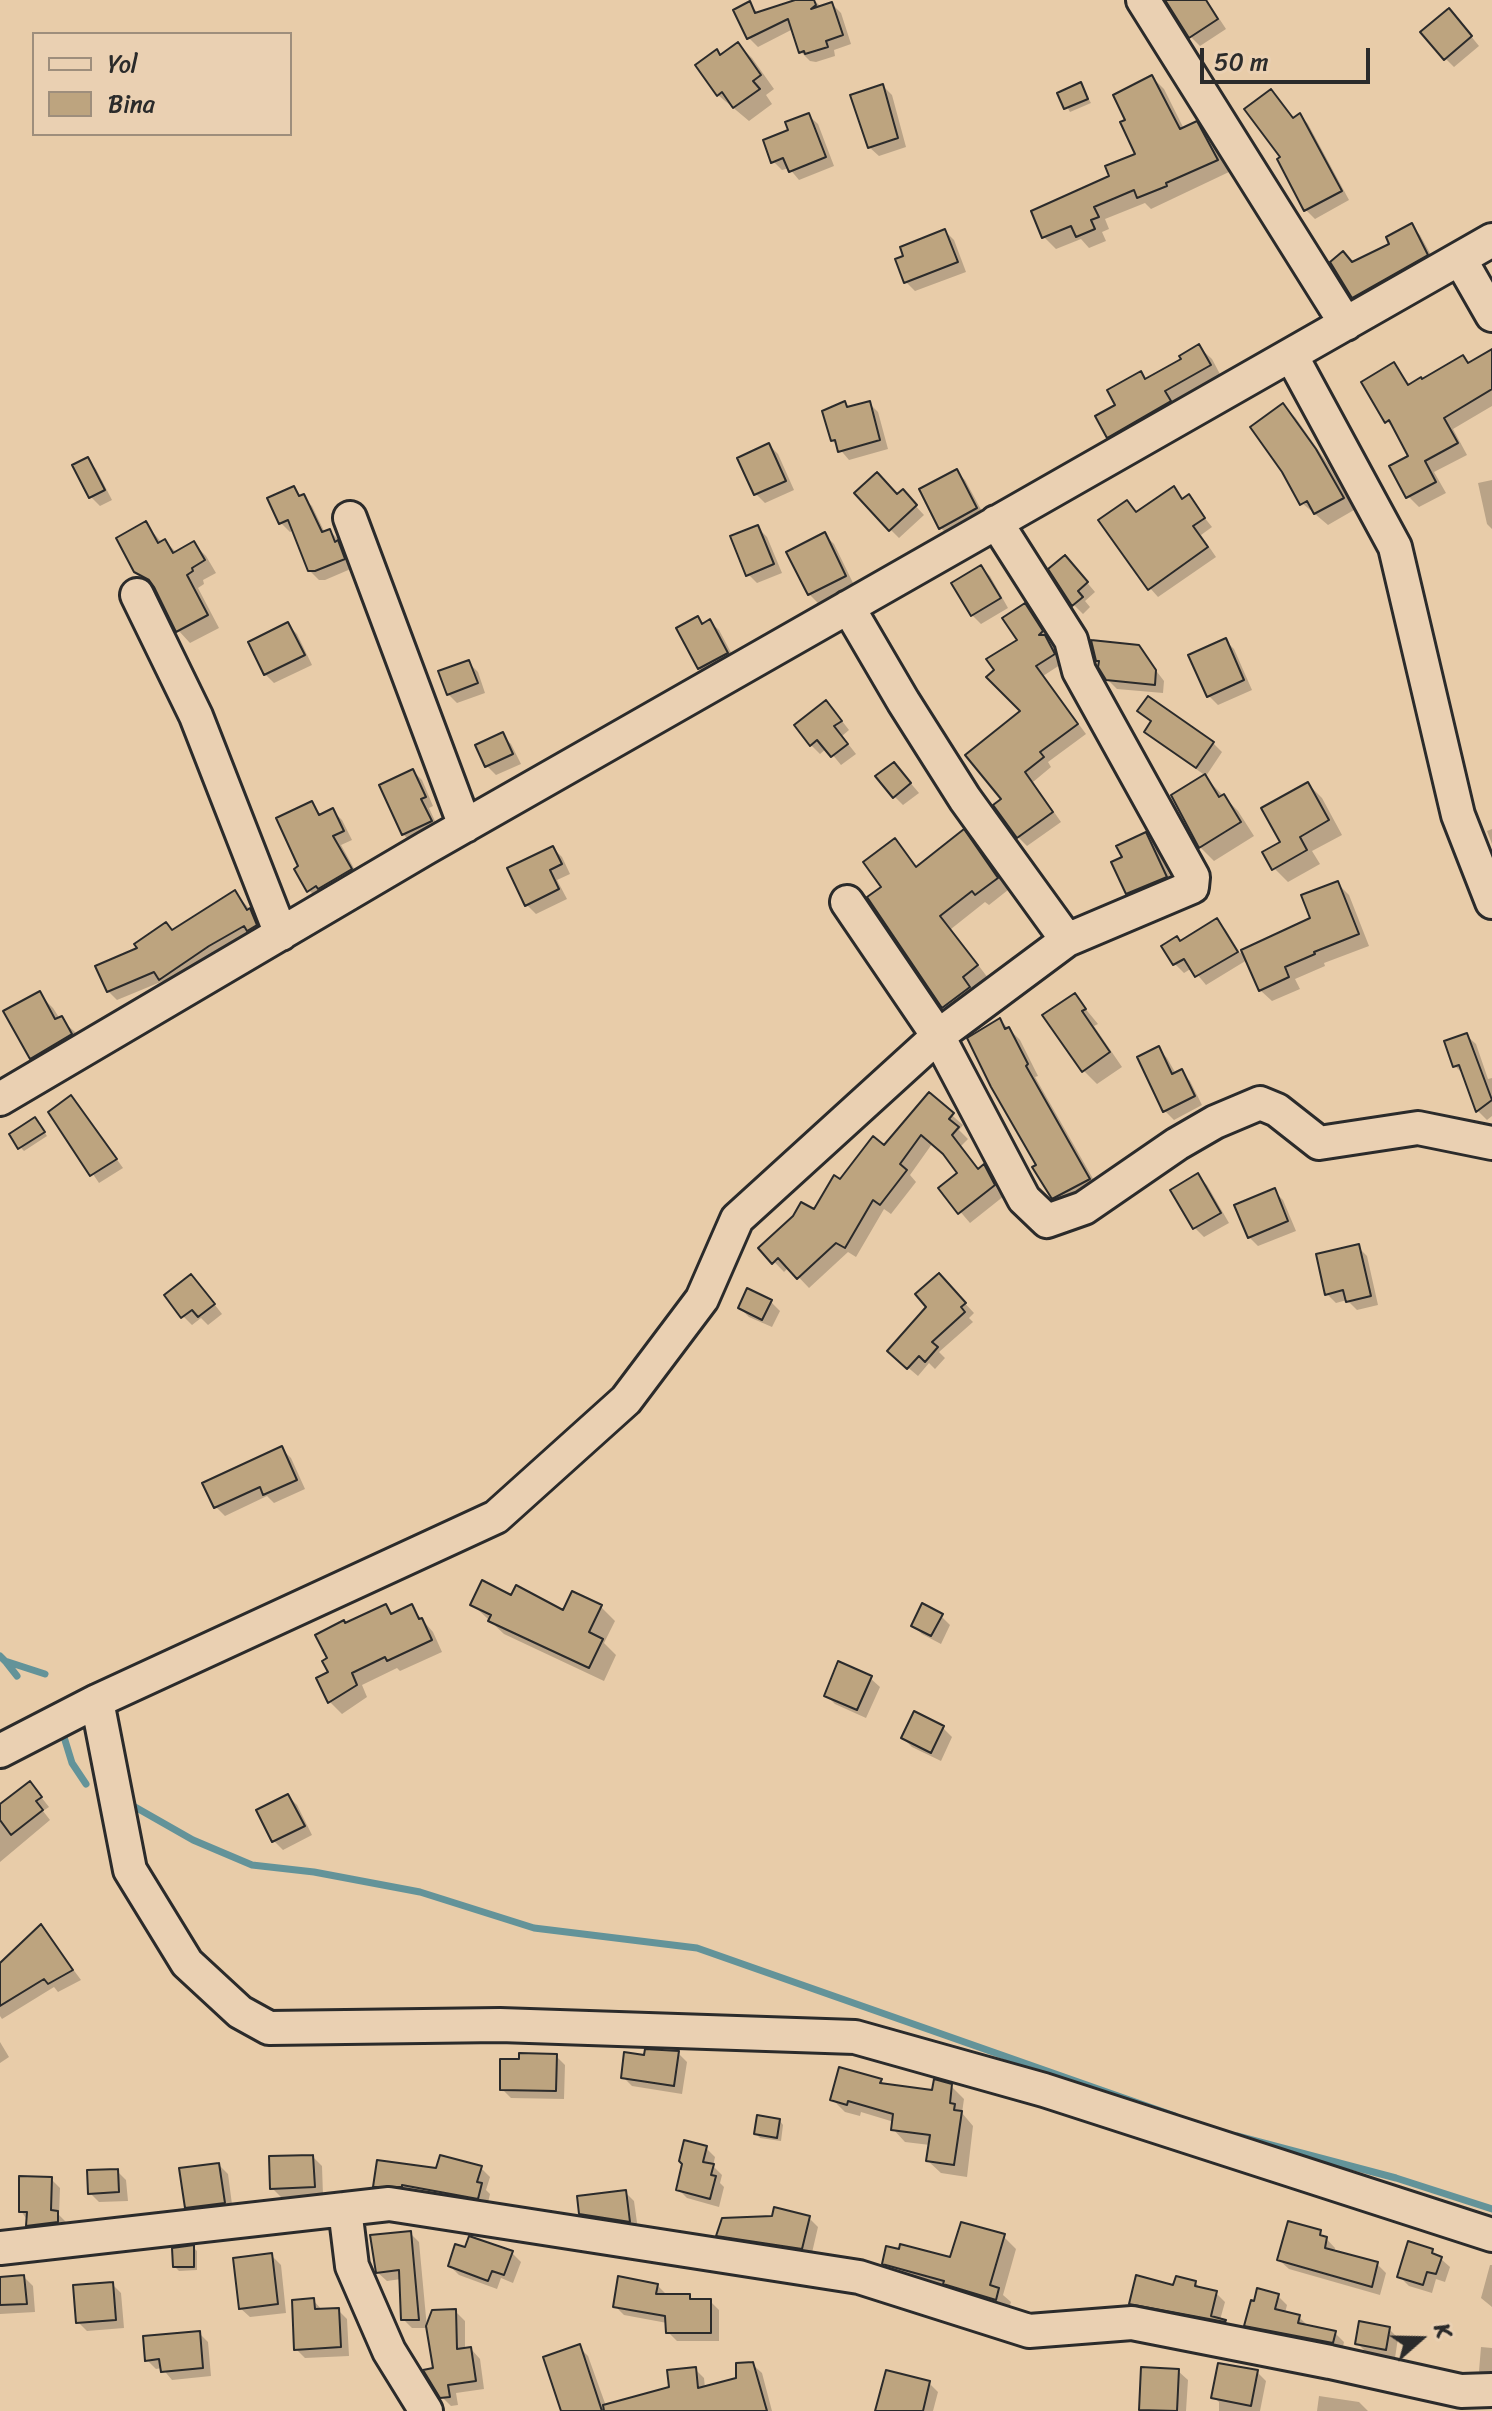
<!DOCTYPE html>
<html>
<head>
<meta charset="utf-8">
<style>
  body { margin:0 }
  #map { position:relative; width:1492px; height:2411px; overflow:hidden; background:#e8cca9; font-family:Sriracha,sans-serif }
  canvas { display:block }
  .legend { position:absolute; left:32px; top:32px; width:260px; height:104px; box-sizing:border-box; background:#ead0b2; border:2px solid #9e8e7c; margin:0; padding:10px 14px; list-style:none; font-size:24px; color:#2b2b2b }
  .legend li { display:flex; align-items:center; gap:16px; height:40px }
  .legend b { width:40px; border:2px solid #9e8e7c }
  .north { position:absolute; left:1380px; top:2299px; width:80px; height:80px; -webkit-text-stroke:6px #ead0b2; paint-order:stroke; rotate:70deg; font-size:22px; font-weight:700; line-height:32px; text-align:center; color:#2b2b2b }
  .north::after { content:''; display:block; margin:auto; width:28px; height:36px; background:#2b2b2b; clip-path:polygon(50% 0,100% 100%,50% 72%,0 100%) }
  .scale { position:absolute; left:1200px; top:48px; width:170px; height:36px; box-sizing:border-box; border:4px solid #2b2b2b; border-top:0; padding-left:10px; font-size:24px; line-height:28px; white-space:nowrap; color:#2b2b2b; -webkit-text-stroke:6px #ead0b2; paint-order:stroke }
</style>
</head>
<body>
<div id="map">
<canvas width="1492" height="2411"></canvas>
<ul class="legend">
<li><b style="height:10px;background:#ead0b2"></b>Yol</li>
<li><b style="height:22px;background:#bda47f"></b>Bina</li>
</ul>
<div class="north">K</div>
<div class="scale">50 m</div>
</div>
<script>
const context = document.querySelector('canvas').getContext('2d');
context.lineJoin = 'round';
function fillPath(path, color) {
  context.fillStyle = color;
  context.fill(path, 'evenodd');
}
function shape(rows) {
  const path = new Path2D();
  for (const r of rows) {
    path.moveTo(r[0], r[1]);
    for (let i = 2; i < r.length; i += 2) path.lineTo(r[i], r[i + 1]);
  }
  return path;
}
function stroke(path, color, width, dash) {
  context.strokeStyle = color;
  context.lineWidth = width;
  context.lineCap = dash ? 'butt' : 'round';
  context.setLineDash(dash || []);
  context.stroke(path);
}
fillPath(shape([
  [802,0,814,0,820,6,832,4,841,13,851,44,834,50,835,56,816,62,810,61,801,52,793,29,758,47,749,38,749,4,759,14],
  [1172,0,1207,0,1226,29,1200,46,1191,37,1169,2],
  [1457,19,1479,46,1454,67,1445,58],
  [738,44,752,58,774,89,766,95,772,104,749,121,718,95,721,57],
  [1152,77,1164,89,1184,129,1196,124,1208,136,1229,172,1151,209,1145,203,1105,219,1109,229,1102,232,1106,241,1089,248,1081,239,1056,249,1044,237,1033,212,1112,178,1138,155,1128,121],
  [1080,84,1091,103,1070,112,1060,94],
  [883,86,892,95,906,147,879,156,869,147],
  [808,115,818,124,834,166,799,180,789,168,782,170,773,161,791,132],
  [1300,115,1308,124,1349,200,1315,219,1306,210,1294,120],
  [1411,226,1420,235,1436,264,1363,306,1354,297,1353,263,1392,245],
  [945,231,954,240,966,272,915,291,906,282,906,257],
  [1199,347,1212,359,1222,378,1121,449,1109,437,1118,405,1140,374,1147,380,1183,360],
  [1463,358,1470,364,1492,358,1492,406,1453,429,1467,455,1434,472,1446,493,1419,507,1408,496,1411,457,1398,433,1387,421,1394,365,1411,386,1423,382],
  [869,403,878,412,888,449,849,460,832,440,845,404,850,409],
  [1283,406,1295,417,1328,464,1354,510,1328,525,1302,503],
  [769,445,778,454,794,490,765,503,756,494],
  [87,460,96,469,112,500,100,506,91,497],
  [956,471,965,480,985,517,949,536,940,527],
  [1492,480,1492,529,1487,524,1478,483],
  [293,488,312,506,325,533,330,531,339,540,353,568,325,580,319,580,309,570,294,530,290,532,281,523],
  [1173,489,1184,500,1188,497,1212,527,1201,535,1216,557,1158,597,1150,588,1127,502,1137,513],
  [898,497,911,501,924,515,899,538,890,529],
  [146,524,162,543,165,541,177,553,194,544,206,556,216,573,203,580,204,584,198,588,219,628,190,643,178,630,157,588,136,571],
  [758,528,767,537,782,573,757,583,748,574],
  [825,535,834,544,854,585,818,603,809,594],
  [981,567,990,576,1008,608,981,624,972,615],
  [1074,567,1095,592,1085,601,1090,607,1083,614,1074,605,1051,570],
  [1025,606,1034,615,1063,663,1043,676,1086,734,1048,762,1051,767,1033,782,1061,822,1027,846,1018,837,1004,800,1023,711,1019,640],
  [698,619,704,625,710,622,719,630,736,662,708,677,699,668],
  [288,625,297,634,312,665,274,683,265,674],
  [1225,640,1234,649,1252,690,1218,705,1209,696],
  [1138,647,1164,681,1163,693,1117,689,1107,679,1101,663],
  [469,663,478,672,485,693,457,703,448,694],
  [1140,711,1213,743,1222,752,1206,776,1156,741,1147,732,1153,723],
  [835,712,849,730,842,736,856,754,841,765,827,748,820,754,811,745],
  [502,735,511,744,521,764,496,775,487,766,478,746],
  [413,771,422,780,433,806,429,808,439,830,412,843,403,834],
  [902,773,919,793,903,805,894,796],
  [1205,777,1238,811,1254,836,1214,861,1200,847],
  [1308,784,1322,798,1342,835,1312,851,1320,864,1288,882,1274,868],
  [311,803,322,816,333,811,342,820,352,840,341,845,360,879,318,899,309,890,301,867],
  [1492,829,1492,844,1487,831],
  [963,832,975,844,1008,890,989,905,985,902,951,929,988,978,973,989,980,999,955,1018,943,1007,884,887,894,841,918,868],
  [1145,834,1154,843,1175,886,1137,902,1128,893],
  [553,848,562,857,570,874,557,880,567,899,536,914,527,905],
  [1337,883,1349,895,1369,946,1324,963,1325,966,1295,979,1300,989,1272,1001,1260,990,1247,960,1206,985,1192,968,1184,973,1175,964,1181,942,1217,921,1226,930,1240,953,1313,920],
  [235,893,259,919,265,935,170,988,163,981,117,1000,108,991,173,931],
  [39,994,53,1008,60,1019,75,1032,85,1049,45,1072,31,1058],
  [1074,995,1098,1024,1094,1026,1122,1067,1097,1084,1083,1070],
  [1000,1020,1020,1040,1038,1076,1035,1077,1100,1191,1064,1209,1053,1198,1039,1166],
  [1466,1035,1476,1044,1488,1079,1492,1078,1492,1116,1487,1120,1478,1111,1465,1076,1455,1066,1447,1042],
  [1158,1049,1167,1058,1176,1074,1181,1072,1190,1081,1202,1105,1174,1120,1165,1111],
  [929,1095,963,1125,959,1130,968,1139,961,1146,979,1170,984,1167,994,1177,1004,1196,970,1223,940,1188,960,1173,932,1144,910,1175,916,1182,891,1214,884,1209,856,1257,848,1252,809,1288,789,1267,784,1272,761,1248,814,1212,841,1181,884,1147],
  [79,1106,123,1168,99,1183,51,1112],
  [39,1123,47,1136,24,1151,20,1147],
  [1198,1176,1207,1185,1229,1223,1204,1237,1195,1228,1173,1190],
  [1274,1191,1283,1200,1296,1231,1258,1246,1249,1237],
  [1358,1247,1367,1256,1378,1305,1357,1310,1347,1300,1336,1303,1327,1294],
  [948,1285,974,1313,969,1318,973,1322,939,1352,945,1358,935,1369,929,1363,918,1376,899,1360],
  [200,1286,222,1314,208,1325,201,1318,192,1325,183,1316],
  [771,1302,780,1311,772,1327,749,1317,740,1308],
  [282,1449,291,1458,305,1489,274,1503,267,1496,225,1516,216,1507],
  [512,1597,564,1612,601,1607,615,1621,604,1643,616,1655,604,1681,504,1634,472,1604],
  [386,1607,394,1615,411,1607,433,1632,442,1652,400,1671,397,1668,362,1685,367,1697,342,1714,330,1702,318,1679,330,1673,329,1659,346,1625],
  [941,1616,950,1625,941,1644,922,1634,913,1625],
  [870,1678,880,1687,866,1718,835,1704,826,1695],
  [943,1728,952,1737,941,1761,912,1747,903,1738],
  [38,1793,49,1807,43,1811,50,1820,0,1862,0,1807],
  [288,1796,297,1805,312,1835,283,1850,274,1841,258,1811],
  [41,1926,81,1980,58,1992,54,1987,2,2019,0,2016,0,1964],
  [0,2042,9,2057,0,2063],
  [678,2053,687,2062,682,2094,632,2086,623,2077,646,2057],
  [556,2056,565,2065,564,2099,511,2098,502,2089],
  [881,2081,885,2086,934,2092,951,2086,964,2099,962,2113,973,2126,967,2177,941,2173,928,2161,930,2145,905,2142,893,2129,894,2122,861,2112,860,2116,845,2112,832,2099],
  [780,2121,783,2125,781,2141,760,2138,756,2134],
  [706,2148,715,2157,713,2166,722,2175,720,2183,724,2187,719,2207,687,2198,678,2189],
  [313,2157,322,2166,323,2196,281,2197,272,2188],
  [219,2165,228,2174,233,2212,196,2216,187,2207],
  [481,2168,490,2177,486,2190,490,2194,487,2207,384,2195,375,2186,438,2170],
  [117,2171,126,2180,128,2201,99,2202,90,2193],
  [51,2179,60,2188,59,2215,66,2222,66,2231,37,2234,21,2211],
  [625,2192,634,2201,638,2230,590,2223,581,2213],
  [809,2218,818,2227,811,2257,727,2244,718,2235],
  [1320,2232,1335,2248,1334,2253,1377,2264,1386,2273,1380,2295,1289,2269,1279,2260],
  [410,2233,419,2242,427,2328,412,2328,403,2319,401,2279,387,2281,377,2272],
  [1003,2236,1016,2249,1003,2295,1011,2302,1008,2312,897,2276,884,2264,952,2259],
  [193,2247,197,2251,197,2270,179,2271,175,2267],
  [1432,2251,1450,2267,1445,2282,1436,2279,1432,2293,1409,2286,1400,2277],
  [512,2253,521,2262,513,2283,501,2278,497,2289,459,2275,450,2266],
  [271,2255,281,2265,286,2313,250,2317,240,2308],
  [1490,2265,1492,2265,1492,2307,1481,2298],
  [24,2277,33,2286,35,2312,0,2314,0,2279],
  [1195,2283,1202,2289,1216,2293,1225,2302,1220,2320,1233,2330,1140,2313,1131,2304],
  [112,2284,121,2293,124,2328,87,2331,78,2322],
  [657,2285,666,2294,689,2296,693,2301,710,2301,719,2310,719,2341,677,2341,668,2332,667,2323,624,2315,615,2306],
  [1278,2296,1287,2305,1285,2313,1299,2317,1309,2327,1335,2333,1344,2342,1342,2351,1255,2334,1246,2325],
  [313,2300,322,2310,338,2310,347,2319,349,2356,305,2358,296,2349],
  [456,2312,465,2321,465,2350,471,2349,480,2359,484,2389,456,2393,458,2405,451,2406,442,2397,435,2370],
  [1389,2329,1398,2338,1395,2358,1366,2352,1357,2343],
  [199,2333,208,2342,211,2376,172,2380,162,2368,156,2369,147,2360],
  [579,2347,588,2356,606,2406,671,2389,695,2369,704,2378,705,2388,738,2379,752,2364,762,2373,772,2411,565,2411],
  [1481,2347,1492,2348,1492,2380,1488,2380,1479,2371],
  [1178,2371,1188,2380,1186,2411,1143,2411,1141,2409],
  [1257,2372,1266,2381,1260,2411,1219,2411,1219,2402,1214,2397],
  [929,2383,938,2392,933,2411,880,2411],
  [1319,2396,1359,2402,1368,2411,1317,2411]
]), '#0003');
stroke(shape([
  [0,1656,5,1661,45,1674],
  [6,1662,17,1676],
  [64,1737,72,1763,86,1784],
  [128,1803,193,1840,252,1865,314,1872,420,1892,534,1928,697,1948,1175,2116],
  [1237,2136,1396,2178,1492,2209]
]), '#639399', 7);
const building = shape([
  [795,0,814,0,816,5,811,9,832,2,843,35,826,41,828,47,805,54,804,51,799,53,788,19,747,39,733,10,750,1,755,13,795,0],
  [1165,0,1206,0,1218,19,1189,38,1165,0],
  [1449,8,1472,36,1444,60,1420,32,1449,8],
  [738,42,761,75,753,81,760,89,733,108,722,92,717,96,695,65,717,49,720,55,738,42],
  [1152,75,1180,129,1197,121,1218,160,1166,183,1167,186,1137,198,1134,190,1094,207,1099,217,1091,220,1095,229,1076,237,1071,226,1042,238,1031,211,1109,176,1105,166,1135,154,1120,122,1125,120,1113,95,1152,75],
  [1081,82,1088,99,1064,109,1057,93,1081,82],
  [883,84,898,138,868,148,850,95,883,84],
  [1271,89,1293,118,1300,113,1342,191,1304,211,1277,159,1280,157,1244,109,1271,89],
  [809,113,826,157,789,172,783,158,771,163,763,140,788,130,785,122,809,113],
  [1412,223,1428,255,1352,298,1330,262,1343,251,1352,262,1389,244,1386,237,1412,223],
  [945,229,958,262,904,283,895,259,903,256,900,247,945,229],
  [1199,344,1211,365,1165,391,1171,401,1107,438,1095,416,1115,405,1107,390,1141,371,1145,379,1181,359,1179,356,1199,344],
  [1492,349,1492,389,1444,418,1458,443,1425,461,1436,482,1406,498,1389,466,1408,456,1389,420,1385,423,1361,382,1394,362,1408,385,1421,377,1422,379,1463,355,1468,363,1492,349],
  [845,401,847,407,870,401,880,440,838,452,835,440,831,441,822,411,845,401],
  [1283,403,1316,449,1344,498,1314,514,1307,501,1300,505,1282,472,1250,427,1283,403],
  [769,443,786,481,754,495,737,458,769,443],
  [88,457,105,490,89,498,72,465,88,457],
  [957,469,977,508,939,529,919,489,957,469],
  [877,472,897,494,903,489,917,505,889,531,854,493,877,472],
  [294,486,299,496,304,494,322,532,330,529,335,542,338,540,345,559,315,571,308,571,288,520,279,524,267,498,294,486],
  [1174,486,1182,499,1189,494,1205,518,1193,526,1208,547,1148,590,1098,520,1127,500,1136,512,1174,486],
  [146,521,158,543,165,539,173,553,194,541,205,560,192,568,193,571,187,575,208,615,176,632,154,587,149,580,134,572,116,538,146,521],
  [758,525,774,564,746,576,730,536,758,525],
  [825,532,846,576,808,595,786,552,825,532],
  [1065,555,1088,582,1078,591,1083,597,1072,606,1048,569,1065,555],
  [981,565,1001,598,971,616,951,583,981,565],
  [1025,603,1043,631,1039,635,1045,635,1055,654,1036,666,1078,724,1040,752,1044,757,1025,772,1053,812,1017,838,993,805,1001,799,965,755,1020,711,986,677,994,670,986,659,1017,640,1002,618,1025,603],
  [698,616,702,624,710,619,728,653,698,669,676,628,698,616],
  [288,622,305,655,264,675,248,642,288,622],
  [1226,638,1244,680,1207,697,1188,655,1226,638],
  [1091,640,1139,645,1156,670,1155,685,1106,680,1098,667,1099,661,1096,661,1091,640],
  [469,660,478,683,447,695,438,671,469,660],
  [1148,696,1214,742,1196,768,1144,732,1151,721,1137,711,1148,696],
  [826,700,842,721,834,726,848,744,831,757,817,740,810,746,794,725,826,700],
  [503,732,513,754,485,767,475,745,503,732],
  [894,762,911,783,893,798,875,776,894,762],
  [413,769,426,797,421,799,432,821,402,835,379,785,413,769],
  [1205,774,1219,797,1224,794,1241,822,1199,848,1171,795,1205,774],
  [1308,782,1329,820,1300,837,1307,850,1272,870,1262,852,1280,842,1261,808,1308,782],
  [312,801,319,815,333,808,344,831,333,836,352,869,318,889,316,886,307,892,294,869,298,866,276,818,312,801],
  [964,829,998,878,975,895,972,891,940,916,978,965,963,977,970,987,942,1008,867,897,881,887,863,862,895,838,916,867,964,829],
  [1146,832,1167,877,1126,894,1111,862,1122,857,1116,846,1146,832],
  [553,846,562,864,550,870,559,889,525,906,507,868,553,846],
  [1338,881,1359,934,1314,952,1315,954,1285,967,1289,977,1259,991,1241,950,1310,918,1301,895,1338,881],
  [235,890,247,910,250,908,257,925,247,931,244,926,209,946,159,980,154,972,107,992,95,966,137,948,134,944,166,922,172,930,235,890],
  [1217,918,1238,952,1195,977,1184,959,1173,965,1161,946,1177,936,1180,941,1217,918],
  [40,991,55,1019,62,1016,72,1034,30,1059,3,1011,40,991],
  [1075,993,1086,1009,1082,1011,1110,1052,1082,1072,1042,1015,1075,993],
  [1000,1018,1005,1029,1009,1027,1028,1064,1026,1066,1090,1179,1052,1199,1032,1167,1036,1165,991,1087,967,1038,1000,1018],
  [1467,1033,1492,1100,1476,1112,1459,1065,1453,1067,1444,1041,1467,1033],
  [1159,1046,1172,1074,1182,1069,1195,1096,1163,1112,1137,1057,1159,1046],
  [929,1092,954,1113,949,1119,959,1127,952,1135,978,1169,984,1164,995,1185,958,1214,938,1188,957,1173,943,1154,921,1135,900,1164,907,1170,880,1205,873,1200,845,1248,836,1243,797,1279,778,1258,772,1264,758,1248,793,1216,801,1202,814,1209,834,1175,840,1179,873,1136,884,1145,929,1092],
  [71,1095,117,1159,90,1176,48,1112,71,1095],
  [35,1117,45,1132,18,1149,9,1134,35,1117],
  [1198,1173,1221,1213,1193,1229,1170,1190,1198,1173],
  [1275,1188,1288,1221,1248,1238,1234,1205,1275,1188],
  [1359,1244,1371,1296,1346,1302,1343,1290,1325,1295,1316,1254,1359,1244],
  [939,1273,966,1303,961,1307,965,1312,932,1342,938,1347,925,1362,919,1356,907,1369,887,1351,926,1307,915,1294,939,1273],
  [191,1274,215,1304,198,1317,192,1310,181,1318,164,1295,191,1274],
  [747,1288,772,1300,762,1320,738,1308,747,1288],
  [282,1446,297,1480,263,1495,260,1487,214,1508,202,1483,282,1446],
  [482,1580,511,1595,516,1585,563,1610,572,1591,602,1605,589,1632,603,1639,589,1668,488,1621,491,1615,470,1605,482,1580],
  [922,1603,943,1614,931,1636,911,1626,922,1603],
  [386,1604,391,1614,412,1604,419,1619,422,1618,432,1640,387,1661,385,1657,352,1673,357,1685,328,1703,316,1678,328,1672,322,1661,327,1658,315,1635,344,1620,345,1623,386,1604],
  [838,1661,872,1676,857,1710,824,1696,838,1661],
  [914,1711,944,1726,931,1753,901,1738,914,1711],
  [30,1781,42,1797,36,1801,43,1810,11,1835,0,1820,0,1804,30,1781],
  [288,1794,305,1826,272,1842,256,1810,288,1794],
  [41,1924,73,1970,48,1984,44,1979,0,2006,0,1963,41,1924],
  [645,2049,679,2051,674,2086,621,2078,624,2052,644,2055,645,2049],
  [519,2053,557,2054,556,2091,500,2090,500,2059,519,2059,519,2053],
  [839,2067,882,2079,880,2083,932,2090,934,2079,952,2084,950,2103,955,2104,954,2110,962,2111,954,2165,926,2161,930,2135,891,2130,893,2114,848,2101,847,2105,830,2100,839,2067],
  [757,2115,780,2119,777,2138,754,2134,757,2115],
  [684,2140,707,2146,703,2162,714,2164,711,2175,716,2176,710,2199,676,2190,682,2164,679,2161,684,2140],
  [313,2155,315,2187,270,2189,269,2156,313,2155],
  [440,2155,482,2166,477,2182,482,2183,478,2199,402,2185,402,2187,373,2187,377,2160,436,2168,440,2155],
  [219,2163,225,2203,185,2208,179,2168,219,2163],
  [118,2169,119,2192,88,2194,87,2170,118,2169],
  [19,2176,52,2177,51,2210,58,2211,58,2222,26,2226,27,2212,19,2212,19,2176],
  [626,2190,630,2222,579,2214,577,2196,626,2190],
  [774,2207,810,2216,802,2249,716,2236,722,2218,772,2216,774,2207],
  [1288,2221,1321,2230,1320,2235,1327,2237,1325,2248,1378,2262,1372,2287,1277,2260,1288,2221],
  [961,2222,1005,2234,990,2285,999,2288,996,2300,943,2284,944,2281,882,2264,886,2246,899,2249,900,2244,950,2257,961,2222],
  [411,2231,419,2320,401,2320,399,2270,376,2273,370,2235,411,2231],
  [469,2236,513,2251,504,2275,492,2271,488,2281,448,2266,455,2244,465,2247,469,2236],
  [1408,2241,1433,2249,1432,2253,1442,2257,1436,2274,1427,2272,1423,2285,1397,2277,1408,2241],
  [194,2245,194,2267,173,2267,172,2248,194,2245],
  [272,2253,278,2304,239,2309,233,2258,272,2253],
  [24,2275,27,2304,0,2305,0,2277,24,2275],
  [1136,2275,1173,2285,1176,2276,1196,2281,1195,2286,1217,2291,1211,2316,1226,2320,1225,2322,1129,2304,1136,2275],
  [618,2276,658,2284,656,2294,690,2294,690,2299,711,2299,711,2333,666,2333,665,2316,613,2307,618,2276],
  [113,2282,116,2320,76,2323,73,2285,113,2282],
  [1257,2288,1279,2294,1275,2309,1300,2315,1298,2323,1336,2331,1333,2343,1244,2326,1251,2300,1254,2301,1257,2288],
  [314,2298,315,2309,339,2308,341,2347,294,2350,292,2300,314,2298],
  [456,2309,457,2349,471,2347,476,2381,448,2385,450,2397,440,2398,423,2370,433,2368,426,2326,432,2310,456,2309],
  [1359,2321,1390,2327,1386,2350,1355,2344,1359,2321],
  [200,2331,203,2368,161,2372,159,2359,145,2361,143,2336,200,2331],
  [580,2344,602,2411,561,2411,543,2357,580,2344],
  [753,2362,767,2411,604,2411,603,2405,669,2387,667,2370,696,2367,698,2388,736,2378,736,2363,753,2362],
  [1218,2363,1258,2370,1251,2406,1211,2398,1218,2363],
  [1141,2367,1179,2369,1177,2411,1139,2410,1141,2367],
  [886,2370,930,2381,923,2411,875,2411,886,2370]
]);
fillPath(building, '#bda47f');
stroke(building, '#2b2b2b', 2);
const minor = shape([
  [1143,0,1346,324],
  [1460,259,1492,315],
  [1291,355,1395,547,1458,815,1492,902],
  [350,518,465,826],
  [137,595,196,716,281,934],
  [848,607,903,701,965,799,1067,940],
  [847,902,938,1036,1024,1199,1047,1221,1084,1208,1177,1144,1215,1122,1260,1103,1277,1110,1319,1143,1418,1128,1492,1143],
  [0,1099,426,848,1492,240],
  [97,1701,130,1870,187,1963,240,2012,269,2028,500,2025,855,2037,1044,2090,1492,2235],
  [0,1751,97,1701,496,1517,626,1400,702,1299,737,1219,938,1036,1067,940,1192,887,1193,877,1079,671,1071,640,996,522],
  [345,2209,352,2266,389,2351,426,2411],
  [0,2248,389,2204,859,2277,1029,2331,1132,2323,1330,2362,1461,2391,1492,2390]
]);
stroke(minor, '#2b2b2b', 38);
stroke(minor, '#ead0b2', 32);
</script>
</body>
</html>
